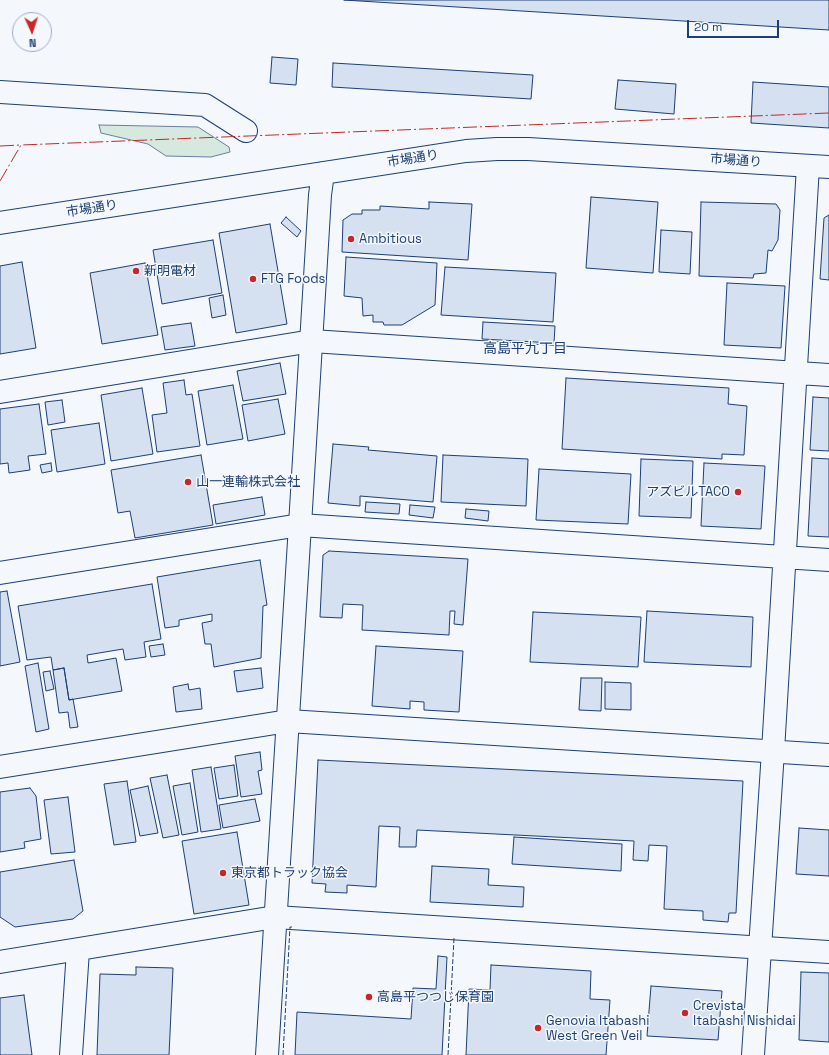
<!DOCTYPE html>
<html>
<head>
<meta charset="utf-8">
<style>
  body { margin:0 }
  #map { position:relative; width:829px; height:1055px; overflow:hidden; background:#f4f7fb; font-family:"Space Grotesk",sans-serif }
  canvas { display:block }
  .north { position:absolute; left:12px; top:12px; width:40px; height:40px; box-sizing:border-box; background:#f4f7fb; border:1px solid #9eadc5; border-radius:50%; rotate:177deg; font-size:11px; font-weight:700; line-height:16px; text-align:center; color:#1d3f73 }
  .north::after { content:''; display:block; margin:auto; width:14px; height:18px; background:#c62828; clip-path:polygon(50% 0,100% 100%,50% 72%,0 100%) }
  .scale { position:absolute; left:687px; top:20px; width:92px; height:18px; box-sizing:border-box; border:2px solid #1d3f73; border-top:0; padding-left:5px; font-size:12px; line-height:14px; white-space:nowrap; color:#1d3f73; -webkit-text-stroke:3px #f4f7fb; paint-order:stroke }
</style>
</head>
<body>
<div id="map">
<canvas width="829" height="1055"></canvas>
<div class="north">N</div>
<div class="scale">20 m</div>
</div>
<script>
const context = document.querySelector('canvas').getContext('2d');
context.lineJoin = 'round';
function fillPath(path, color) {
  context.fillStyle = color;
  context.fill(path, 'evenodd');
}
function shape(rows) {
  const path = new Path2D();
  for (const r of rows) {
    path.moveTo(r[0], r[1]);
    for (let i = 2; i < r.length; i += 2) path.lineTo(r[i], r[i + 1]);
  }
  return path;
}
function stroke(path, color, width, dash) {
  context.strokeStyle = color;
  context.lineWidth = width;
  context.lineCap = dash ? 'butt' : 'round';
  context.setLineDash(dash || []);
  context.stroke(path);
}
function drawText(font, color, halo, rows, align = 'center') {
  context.font = font + ' "Space Grotesk","Noto Sans JP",sans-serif';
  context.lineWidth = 3;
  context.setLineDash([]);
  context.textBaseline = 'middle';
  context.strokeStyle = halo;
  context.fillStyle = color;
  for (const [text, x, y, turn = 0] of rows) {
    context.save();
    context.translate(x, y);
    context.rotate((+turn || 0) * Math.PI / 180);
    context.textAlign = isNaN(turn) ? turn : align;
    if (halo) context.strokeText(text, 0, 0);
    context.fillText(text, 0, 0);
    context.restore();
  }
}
const green = shape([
  [99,125,198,127,229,147,230,152,211,157,166,156,148,144,101,133,99,125]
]);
fillPath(green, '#d7e8df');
stroke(green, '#687fa3', 1);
const building = shape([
  [344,0,829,0,829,30,344,0],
  [272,57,298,59,296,85,270,83,272,57],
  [333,63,533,75,531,99,332,87,333,63],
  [618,80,676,84,674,114,615,109,618,80],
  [753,82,829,87,829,128,751,123,753,82],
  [591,197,658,202,653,273,586,268,591,197],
  [429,202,472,204,468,260,342,252,343,220,352,214,362,214,362,210,380,210,380,206,429,209,429,202],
  [701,202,776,204,780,210,778,240,772,251,768,250,766,273,754,274,753,278,699,276,701,202],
  [829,215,829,280,820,279,824,218,829,215],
  [286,217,301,231,297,237,281,223,286,217],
  [270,224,287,324,236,333,219,233,270,224],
  [661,230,692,232,690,274,659,272,661,230],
  [213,240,222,293,162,304,153,250,213,240],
  [346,257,437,263,435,305,402,325,384,325,383,322,373,322,373,315,363,316,362,298,344,296,346,257],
  [22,262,36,348,0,354,0,266,22,262],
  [145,263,158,335,102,344,90,273,145,263],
  [445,267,556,273,553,322,441,315,445,267],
  [727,283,785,286,781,348,724,345,727,283],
  [223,295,226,315,212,318,209,298,223,295],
  [483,322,555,326,554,343,482,339,483,322],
  [191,323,195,346,165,350,161,327,191,323],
  [280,363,286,394,243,401,237,371,280,363],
  [566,378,729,388,728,404,747,406,744,455,722,454,722,459,562,449,566,378],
  [184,380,186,395,192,394,200,446,157,452,152,415,167,413,163,383,184,380],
  [233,385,243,439,207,445,198,391,233,385],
  [142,388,153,454,111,461,101,395,142,388],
  [813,397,829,398,829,451,810,450,813,397],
  [278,399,285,434,248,441,242,405,278,399],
  [62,400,65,422,48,425,45,402,62,400],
  [39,404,46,454,28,456,30,470,9,473,8,463,0,464,0,409,39,404],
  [99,423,105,464,57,472,51,430,99,423],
  [333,444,369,447,368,450,437,456,433,502,360,496,360,506,328,503,333,444],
  [201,455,213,525,135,538,130,511,118,513,111,470,201,455],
  [443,455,528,459,526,506,441,502,443,455],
  [812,458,829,459,829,537,808,536,812,458],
  [641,459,693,461,691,518,639,516,641,459],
  [51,463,52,471,42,473,40,465,51,463],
  [704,463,765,466,761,529,701,526,704,463],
  [539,469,631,474,628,524,536,520,539,469],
  [262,497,265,515,216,524,213,505,262,497],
  [366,502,400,504,399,514,365,512,366,502],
  [410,505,435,507,433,518,409,515,410,505],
  [466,509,489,511,488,521,465,518,466,509],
  [329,551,468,559,463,625,454,624,455,611,450,611,449,635,362,630,363,605,343,604,342,618,320,617,323,555,329,551],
  [260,560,267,605,263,606,261,658,214,667,211,644,205,644,202,623,212,621,212,614,179,620,179,626,165,628,157,577,260,560],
  [152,584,161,639,144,642,146,657,125,660,123,649,87,655,88,663,116,658,122,691,69,700,64,668,53,670,51,657,27,660,18,606,152,584],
  [7,591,20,662,0,666,0,592,7,591],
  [647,611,753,617,751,667,644,662,647,611],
  [533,612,641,617,638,667,530,662,533,612],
  [163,644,165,655,151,657,149,646,163,644],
  [376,646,463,651,459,712,424,710,424,702,410,701,410,709,372,706,376,646],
  [38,663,49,729,36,732,25,666,38,663],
  [64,668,69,700,73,699,78,727,70,728,68,712,59,713,53,670,64,668],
  [261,668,263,688,237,692,234,671,261,668],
  [50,671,54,689,46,691,43,672,50,671],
  [581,678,602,678,601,711,579,710,581,678],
  [605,682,631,683,631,710,605,709,605,682],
  [188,684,189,690,200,688,202,709,176,712,173,687,188,684],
  [260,752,262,770,258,771,262,794,241,797,235,756,260,752],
  [318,760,743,781,736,913,729,913,728,922,703,920,703,911,664,909,667,846,649,845,648,861,633,860,634,841,417,830,416,847,399,847,400,827,379,826,376,887,347,885,347,893,325,892,326,884,312,883,318,760],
  [234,765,238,796,219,799,214,768,234,765],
  [211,767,221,829,201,832,192,770,211,767],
  [167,775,179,835,163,838,150,778,167,775],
  [127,781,136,842,114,845,104,784,127,781],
  [190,783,198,832,182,835,173,786,190,783],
  [148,786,158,833,140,836,130,790,148,786],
  [30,788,36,796,41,839,24,842,25,848,0,852,0,792,30,788],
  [68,797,75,852,51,854,44,800,68,797],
  [255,799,260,821,223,828,219,805,255,799],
  [799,828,829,830,829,876,796,874,799,828],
  [237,832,249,905,194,914,182,841,237,832],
  [514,837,622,844,621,871,512,864,514,837],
  [74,860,83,911,73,919,15,927,0,917,0,872,74,860],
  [432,866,489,869,488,885,524,887,523,907,430,902,432,866],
  [438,956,447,957,442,1055,295,1055,297,1012,411,1019,413,988,436,989,438,956],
  [491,965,591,971,590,999,610,1000,606,1055,466,1055,469,989,490,990,491,965],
  [136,967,173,968,169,1055,97,1055,100,974,136,975,136,967],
  [801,972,829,973,829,1042,799,1040,801,972],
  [651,986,722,991,718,1040,647,1036,651,986],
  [24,995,32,1055,0,1055,0,998,24,995]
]);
fillPath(building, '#d5e0f0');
stroke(building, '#1d3f73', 1);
const street = shape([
  [0,92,205,105,246,131],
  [0,392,312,341,829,375],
  [0,573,300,525,829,560],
  [0,962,275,917,829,952],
  [71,1055,78,950],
  [753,1055,773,751,808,166]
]);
const secondary = shape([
  [0,223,466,151,497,149,528,149,829,167],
  [0,767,288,721,829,755],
  [267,1055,300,525,320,195,323,173]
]);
stroke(street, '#1d3f73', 24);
stroke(secondary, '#1d3f73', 24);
stroke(street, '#f4f7fb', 22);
stroke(secondary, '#f4f7fb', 22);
stroke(shape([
  [283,1055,290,927,292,927],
  [448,1055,454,938,453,938]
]), '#1d3f73', 1, [5, 2]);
stroke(shape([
  [0,146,21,145],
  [0,181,21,145,829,113]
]), '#c62828', 1, [14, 3, 2, 3]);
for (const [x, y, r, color] of [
  [351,239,4,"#c62828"],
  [136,271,4,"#c62828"],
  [253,279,4,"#c62828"],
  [188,482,4,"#c62828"],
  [738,492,4,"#c62828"],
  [223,873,4,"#c62828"],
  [369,997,4,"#c62828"],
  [685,1013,4,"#c62828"],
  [538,1028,4,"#c62828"]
]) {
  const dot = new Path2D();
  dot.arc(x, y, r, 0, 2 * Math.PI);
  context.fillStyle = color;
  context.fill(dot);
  stroke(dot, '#f4f7fb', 1.5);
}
drawText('13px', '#1d3f73', '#f4f7fb', [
  ["市場通り",413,159,-9],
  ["市場通り",736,161,4],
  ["市場通り",92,209,-9]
]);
drawText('13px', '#1d3f73', '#f4f7fb', [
  ["Ambitious",359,239],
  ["新明電材",144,271],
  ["FTG Foods",261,279],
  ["山一連輸株式会社",196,482],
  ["アズビルTACO",730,492,"right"],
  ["東京都トラック協会",231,873],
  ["高島平つつじ保育園",377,997],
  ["Crevista",693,1006],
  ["Itabashi Nishidai",693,1021],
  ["Genovia Itabashi",546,1021],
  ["West Green Veil",546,1036]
], 'left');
drawText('14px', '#1d3f73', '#f4f7fb', [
  ["高島平九丁目",525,349]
]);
</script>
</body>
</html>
